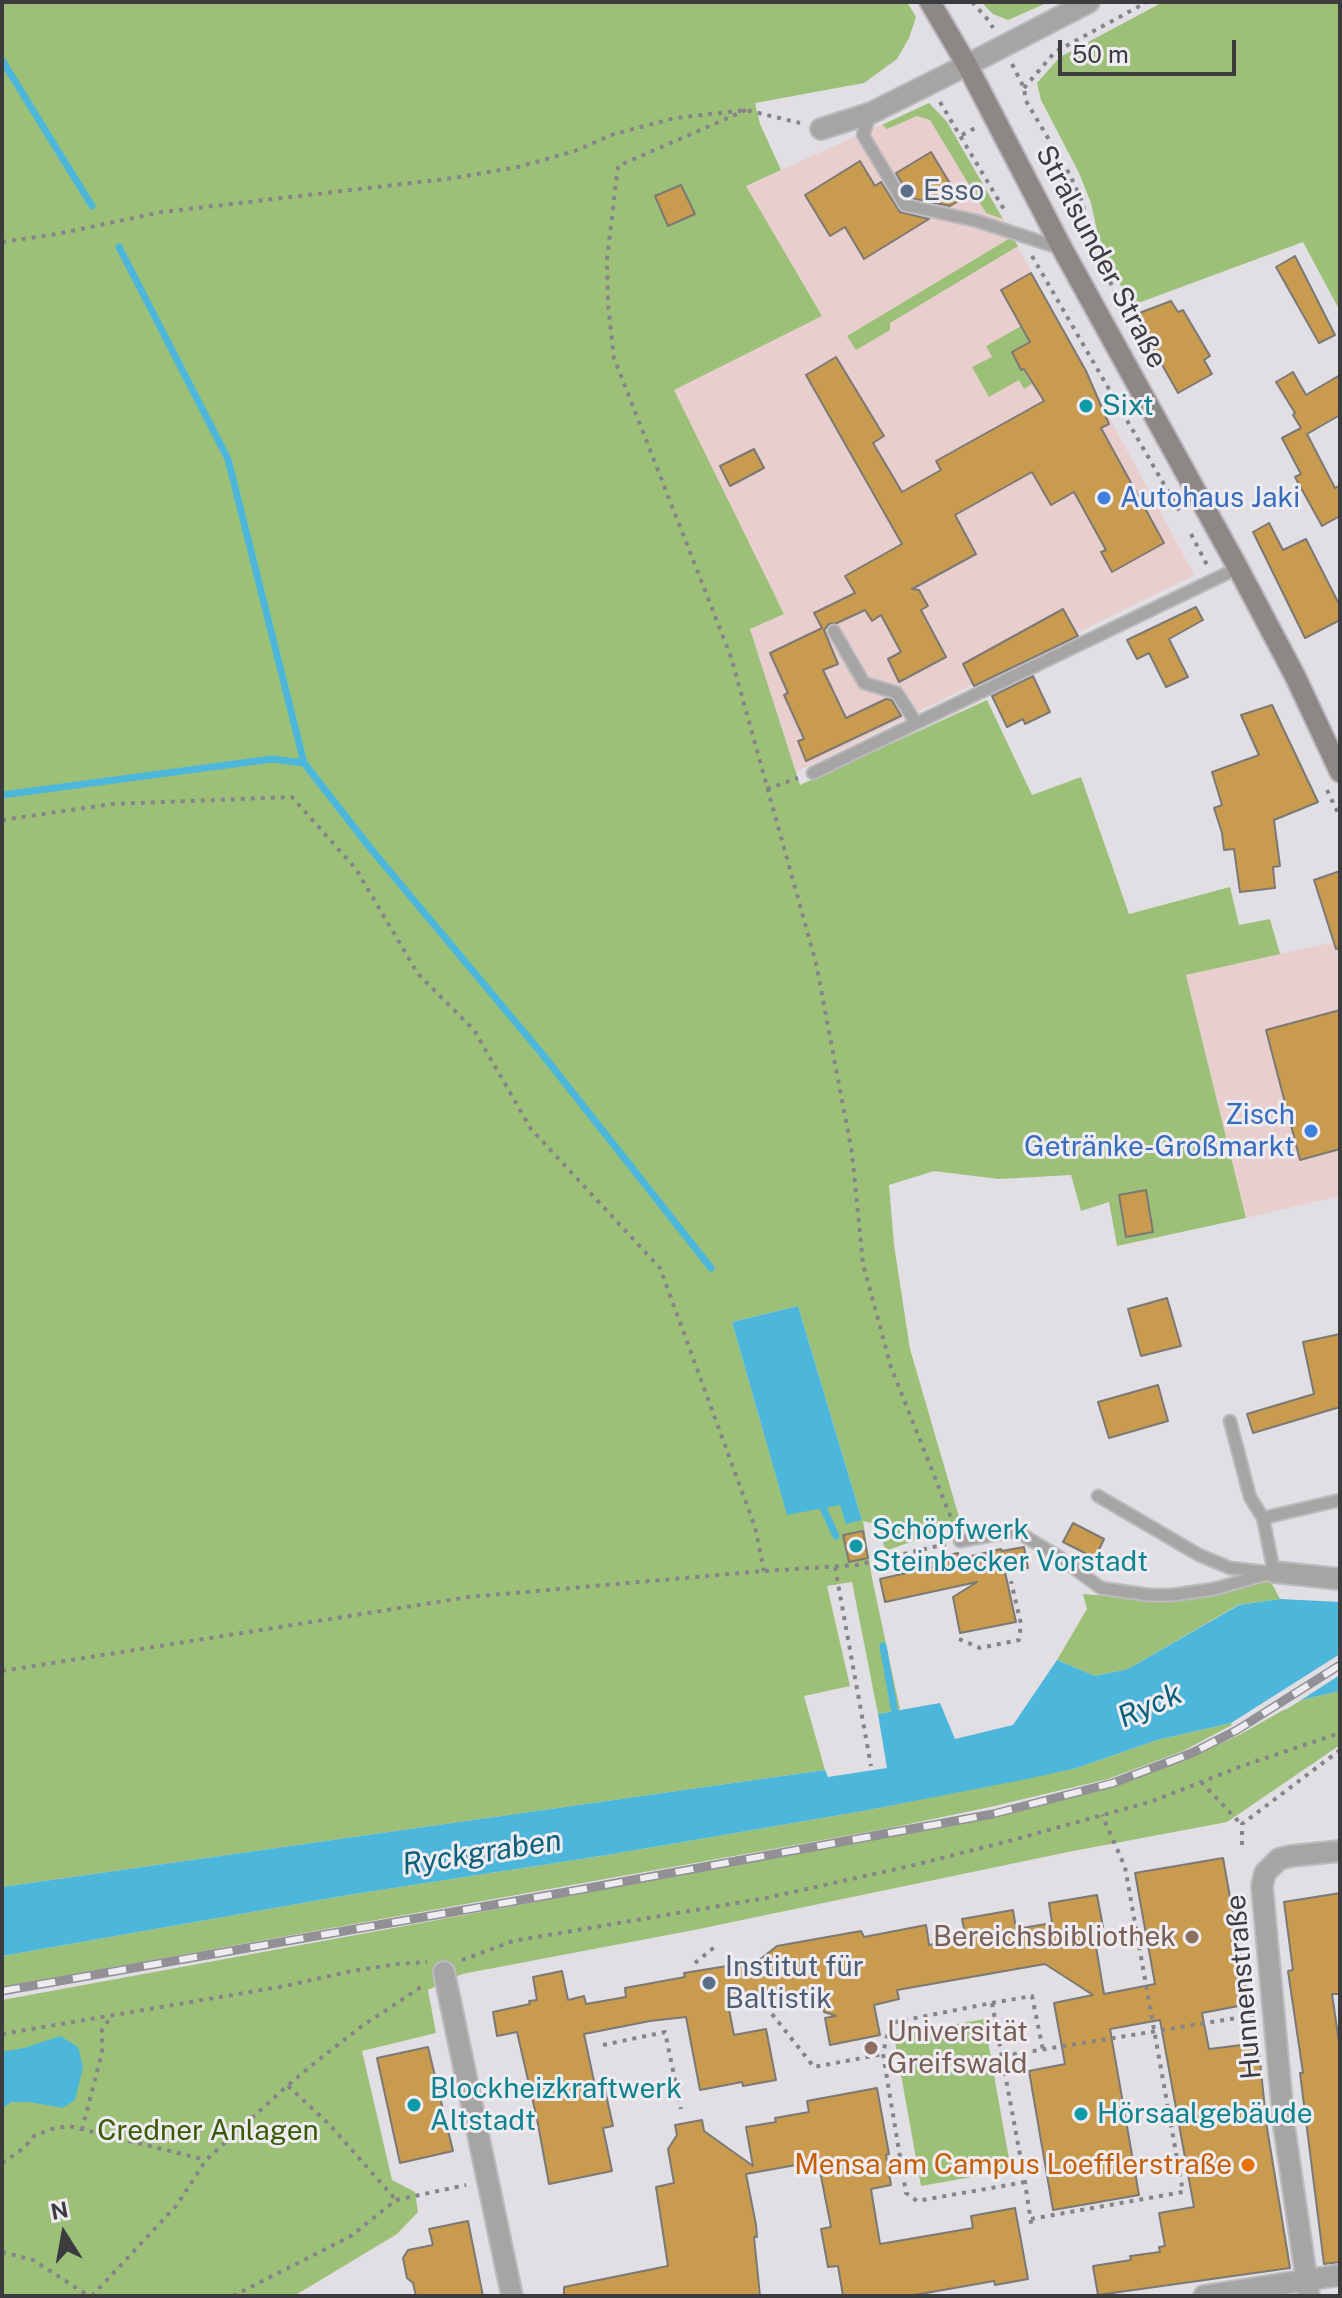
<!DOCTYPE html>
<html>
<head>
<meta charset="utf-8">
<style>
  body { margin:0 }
  #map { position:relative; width:1342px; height:2298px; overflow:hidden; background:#e1dee4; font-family:"Public Sans",sans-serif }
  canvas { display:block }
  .frame { position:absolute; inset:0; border:4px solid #3c3b3d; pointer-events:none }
  .north { position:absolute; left:24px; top:2194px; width:80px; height:80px; -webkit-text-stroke:6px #eeebf1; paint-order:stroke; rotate:349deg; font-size:22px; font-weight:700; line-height:32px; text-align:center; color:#3c3b3d }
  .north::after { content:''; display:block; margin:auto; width:28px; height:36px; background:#3c3b3d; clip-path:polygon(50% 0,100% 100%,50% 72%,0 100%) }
  .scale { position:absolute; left:1058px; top:40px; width:178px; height:36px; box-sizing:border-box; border:4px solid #3c3b3d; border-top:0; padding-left:10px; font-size:24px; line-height:28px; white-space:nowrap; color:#3c3b3d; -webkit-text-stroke:6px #eeebf1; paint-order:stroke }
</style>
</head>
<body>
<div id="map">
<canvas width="1342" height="2298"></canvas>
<div class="frame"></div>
<div class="north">N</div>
<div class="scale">50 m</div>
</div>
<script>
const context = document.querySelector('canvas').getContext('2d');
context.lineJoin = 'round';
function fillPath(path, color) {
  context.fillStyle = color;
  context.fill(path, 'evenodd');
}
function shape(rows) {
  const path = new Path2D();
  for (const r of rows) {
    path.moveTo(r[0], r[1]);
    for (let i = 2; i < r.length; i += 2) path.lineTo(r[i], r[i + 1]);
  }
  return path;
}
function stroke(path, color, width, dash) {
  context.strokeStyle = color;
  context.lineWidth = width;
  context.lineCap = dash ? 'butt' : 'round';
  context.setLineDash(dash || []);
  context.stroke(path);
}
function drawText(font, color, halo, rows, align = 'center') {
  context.font = font + ' "Public Sans",sans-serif';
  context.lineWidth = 6;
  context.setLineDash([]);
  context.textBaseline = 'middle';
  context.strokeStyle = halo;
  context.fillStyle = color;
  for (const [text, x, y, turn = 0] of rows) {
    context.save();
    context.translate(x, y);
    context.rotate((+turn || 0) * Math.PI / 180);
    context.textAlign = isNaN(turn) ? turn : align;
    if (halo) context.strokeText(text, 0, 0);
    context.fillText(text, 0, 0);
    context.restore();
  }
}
fillPath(shape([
  [929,103,947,122,1003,219,1194,575,796,772,750,628,784,614,673,390,822,316,746,186],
  [1340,941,1340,1196,1246,1218,1186,974]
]), '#e9cece');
fillPath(shape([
  [2,2,907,2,916,17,909,38,897,59,864,83,755,103,760,124,781,170,746,186,822,316,674,390,784,614,750,629,800,785,987,700,1032,795,1081,777,1129,914,1230,887,1239,925,1270,919,1280,954,1186,975,1246,1218,1117,1246,1109,1202,1081,1211,1071,1175,999,1179,934,1171,889,1185,894,1245,910,1349,961,1524,885,1551,879,1525,863,1521,872,1578,900,1710,878,1714,852,1582,827,1586,850,1686,804,1696,825,1770,2,1887],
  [798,1306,862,1520,840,1504,787,1514,732,1322],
  [981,2,1049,2,1008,20,993,14],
  [1163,2,1340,2,1340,311,1303,242,1130,306,1098,235,1091,203,1079,173,1041,100,1037,83,1060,57],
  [929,103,947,122,1003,219,986,213,930,120,917,116,887,129,882,125],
  [1012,237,1018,246,890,323,890,330,856,350,847,336],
  [1021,326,1030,342,1012,352,1032,384,1024,389,1019,380,989,397,972,367,992,357,986,346],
  [1270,1580,1280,1599,1238,1605,1128,1669,1095,1676,1057,1660,1087,1609,1083,1594,1169,1601,1232,1591],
  [1340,1691,1340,1745,1227,1822,1073,1851,694,1930,462,1974,428,1990,436,2033,362,2051,392,2180,415,2192,418,2212,397,2234,294,2296,2,2296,2,2000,921,1831,1004,1814,1111,1787,1187,1759,1241,1734,1301,1700],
  [1231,1723,1232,1725,1183,1751,1108,1779,990,1807,890,1828,2,1987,2,1956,348,1895,607,1855,863,1811,1077,1768,1157,1740],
  [984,2019,1011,2170,921,2186,894,2036]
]), '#9dc079');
fillPath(shape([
  [798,1306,862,1520,846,1524,840,1505,787,1515,732,1322],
  [1280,1599,1340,1602,1340,1691,1301,1700,1231,1723,1157,1740,1077,1768,1027,1779,863,1811,607,1855,348,1895,2,1956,2,1887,825,1770,828,1777,887,1768,878,1714,940,1703,955,1739,1013,1725,1057,1660,1095,1676,1128,1669,1239,1605],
  [60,2036,78,2047,83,2067,75,2100,63,2108,29,2102,11,2102,2,2109,2,2052,24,2048]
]), '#4db6db');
fillPath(shape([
  [1340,1654,1340,1675,1287,1709,1233,1726,1231,1723]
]), '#e1dee4');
stroke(shape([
  [2,60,92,206],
  [119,247,228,459,304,763],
  [2,795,272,759,304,763,371,849,543,1055,711,1268],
  [823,1508,836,1536],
  [883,1646,896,1719]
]), '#4db6db', 7);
const building = shape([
  [931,152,960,200,950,206,910,198,896,173,931,152],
  [860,161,875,186,881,182,900,212,929,219,864,259,845,227,830,236,805,195,860,161],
  [681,185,695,214,668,226,655,196,681,185],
  [1295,256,1335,335,1319,343,1276,267,1295,256],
  [1031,273,1086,371,1109,424,1101,428,1164,543,1112,572,1101,552,1106,550,1074,492,1051,505,1032,472,955,515,976,554,912,589,919,590,928,606,921,610,946,657,899,682,888,659,901,652,881,615,872,621,865,610,837,623,829,624,824,630,838,664,823,670,846,718,886,699,892,700,901,716,806,761,798,741,804,739,784,695,788,693,770,653,822,628,814,613,855,593,845,576,902,544,806,375,836,357,884,436,873,443,902,492,941,470,936,461,1044,401,1024,369,1021,370,1012,352,1030,342,1001,290,1031,273],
  [1171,301,1178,312,1183,310,1210,356,1204,360,1212,374,1178,393,1134,315,1171,301],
  [1293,372,1306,395,1340,375,1340,415,1307,434,1335,488,1340,485,1340,516,1322,526,1295,477,1301,474,1282,438,1301,428,1293,415,1295,413,1276,382,1293,372],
  [754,449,764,468,730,486,720,466,754,449],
  [1269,523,1283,550,1306,539,1340,606,1340,620,1305,638,1253,532,1269,523],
  [1196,607,1203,620,1169,639,1188,677,1166,687,1149,653,1137,659,1127,640,1196,607],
  [1063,609,1078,636,974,686,963,664,1063,609],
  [1033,676,1050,712,1025,724,1023,719,1007,727,992,696,1033,676],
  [1272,705,1318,802,1274,820,1280,866,1273,867,1275,888,1240,892,1234,849,1224,850,1222,833,1214,808,1222,805,1212,772,1259,755,1241,715,1272,705],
  [1340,871,1340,948,1336,949,1314,880,1340,871],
  [1340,1010,1340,1149,1300,1160,1266,1030,1340,1010],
  [1146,1190,1153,1232,1126,1237,1119,1195,1146,1190],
  [1167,1298,1181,1346,1141,1356,1128,1309,1167,1298],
  [1340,1334,1340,1407,1253,1433,1247,1414,1314,1394,1303,1342,1340,1334],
  [1158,1385,1168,1421,1109,1438,1098,1402,1158,1385],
  [1073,1523,1104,1539,1095,1558,1063,1542,1073,1523],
  [863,1531,868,1558,849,1562,843,1535,863,1531],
  [1024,1547,1028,1568,1005,1572,1016,1622,960,1633,953,1597,977,1582,885,1602,880,1579,933,1567,932,1558,958,1553,959,1559,1001,1549,1002,1551,1024,1547],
  [1223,1858,1249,2004,1202,2013,1209,2049,1258,2043,1267,2128,1290,2268,1098,2295,1093,2266,1131,2260,1130,2256,1160,2252,1159,2247,1165,2246,1159,2213,1194,2207,1160,2020,1110,2029,1139,2195,1053,2210,1029,2071,1065,2064,1054,2003,1093,1995,1045,1964,897,1990,899,1999,874,2005,880,2035,830,2045,825,2018,836,2016,824,2012,820,1994,788,2000,759,1990,759,1993,727,1999,734,2035,766,2029,776,2080,743,2086,742,2082,700,2090,686,2017,650,2021,584,2034,595,2086,604,2084,607,2099,613,2126,603,2128,612,2171,549,2184,537,2119,517,2032,497,2036,493,2012,530,2004,529,2001,537,2000,533,1977,562,1971,568,2000,584,1996,586,2004,626,1997,625,1988,685,1977,684,1973,758,1961,777,1946,861,1931,864,1937,926,1925,929,1945,966,1938,962,1919,1013,1910,1016,1929,1052,1923,1049,1903,1097,1895,1103,1927,1093,1929,1104,1994,1155,1984,1135,1873,1223,1858],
  [1340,1893,1340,1994,1332,1994,1340,2049,1340,2262,1324,2264,1300,2073,1303,2073,1288,1971,1293,1970,1284,1902,1340,1893],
  [428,2047,453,2151,400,2163,377,2058,428,2047],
  [877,2088,889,2154,886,2155,891,2185,871,2189,880,2244,973,2228,971,2216,1015,2208,1028,2279,995,2285,994,2281,909,2296,843,2296,838,2266,828,2267,821,2229,831,2227,818,2161,746,2174,756,2225,757,2237,754,2237,760,2296,564,2296,564,2287,668,2266,656,2187,674,2183,668,2149,677,2135,675,2125,702,2120,704,2131,753,2166,746,2127,776,2122,775,2118,809,2112,807,2101,877,2088],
  [468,2221,483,2296,416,2296,413,2283,407,2278,403,2258,408,2250,433,2245,429,2229,468,2221]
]);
fillPath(building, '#c89b4e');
stroke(building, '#7c7974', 2);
const service = shape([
  [871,113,863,135,905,205,977,221,1063,249],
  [834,631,864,683,897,693,916,723],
  [813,773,1238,568],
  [1230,1421,1250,1497,1263,1518],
  [1098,1496,1199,1555,1230,1568,1265,1572],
  [960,1541,1016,1531,1059,1557,1101,1588,1149,1595,1172,1595,1214,1589,1274,1572],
  [1274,1572,1263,1518,1340,1500]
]);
const minor = shape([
  [821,129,871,113,967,65],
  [1274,1572,1340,1579],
  [444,1972,512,2296],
  [1204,2296,1340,2275],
  [1309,2296,1284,2126,1262,1886,1265,1873,1279,1859,1291,1856,1340,1851]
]);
const tertiary = shape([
  [967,65,1089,2]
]);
const secondary = shape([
  [930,2,967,65,1063,250,1238,568,1295,676,1340,772]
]);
stroke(service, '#bdbabf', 15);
stroke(minor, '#bdbabf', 24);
stroke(tertiary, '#bdbabf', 24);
stroke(secondary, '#bdbabf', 24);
stroke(shape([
  [972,2,989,21,993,28],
  [1012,64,1024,88,1026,101,1070,175,1081,199,1091,233,1117,299],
  [1024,88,1055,52,1147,2],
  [940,102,1005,211],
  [746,110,618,166,607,259,608,304,614,358,731,657,816,963,852,1153,863,1264,891,1367,955,1528],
  [962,135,977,127],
  [2,242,57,234,162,212,454,178,518,167,575,151,614,134,675,118,746,110,800,123],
  [1032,256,1180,512],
  [1191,534,1207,565],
  [767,789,798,778],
  [1327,790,1340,817],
  [2,820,112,804,292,797,356,869,418,974,474,1030,531,1129,660,1268,755,1527,764,1571],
  [835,1567,871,1766],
  [959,1639,980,1648,1019,1640,1021,1624,1011,1581],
  [2,1671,469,1597,764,1571,857,1565,946,1544],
  [1201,1782,1241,1824],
  [1242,1845,1242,1824,1340,1750],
  [462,1960,513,1941,766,1898,910,1866,1009,1841,1153,1801,1242,1766,1340,1733],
  [695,1963,717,1945],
  [992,2003,1032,1996,1043,2050],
  [772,2014,814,2067,883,2054],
  [2,2034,285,1986,347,1972,396,1964,427,1962],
  [603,2045,665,2032,681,2109],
  [1003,2056,1255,2015],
  [288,2086,329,2124,396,2200],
  [82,2130,102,2052,102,2030,111,2017],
  [2,2163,24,2148,34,2136,52,2129,69,2126,206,2160],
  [1025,2182,917,2201,906,2193,883,2054,890,2023,992,2003,1025,2182,1032,2229],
  [1031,2219,1183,2192,1125,1867,1102,1815],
  [2,2252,33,2260,89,2296],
  [92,2296,177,2205,206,2160,287,2086,316,2062,362,2026,424,1985],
  [233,2296,351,2236,396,2200,466,2185]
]), '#868488', 4, [4, 6]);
stroke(service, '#a7a5a3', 11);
stroke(minor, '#a7a5a3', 20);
stroke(tertiary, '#a7a5a3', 20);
stroke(secondary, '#8c8886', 20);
const rail = shape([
  [2,1991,578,1890,993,1814,1113,1783,1192,1753,1237,1730,1340,1665]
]);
stroke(rail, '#929094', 9);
stroke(rail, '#eeebf1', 6, [18]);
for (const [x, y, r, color] of [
  [907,191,8,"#5c6f8a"],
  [1086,406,8,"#0f9aa8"],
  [1104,498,8,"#3f7fe0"],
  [1311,1131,8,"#3f7fe0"],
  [856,1546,8,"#0f9aa8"],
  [1192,1937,8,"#8d6e63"],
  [709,1983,8,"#5c6f8a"],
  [871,2048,8,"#8d6e63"],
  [414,2105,8,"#0f9aa8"],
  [1081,2114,8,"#0f9aa8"],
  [1248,2165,8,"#e8710a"]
]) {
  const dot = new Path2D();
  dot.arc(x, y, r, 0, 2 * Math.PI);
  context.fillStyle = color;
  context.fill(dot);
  stroke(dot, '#eeebf1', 3);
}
drawText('28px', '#4e5e75', '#eeebf1', [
  ["Esso",923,191],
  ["Institut für",725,1967],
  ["Baltistik",725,1999]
], 'left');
drawText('28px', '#3c3b3d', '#eeebf1', [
  ["Stralsunder Straße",1101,257,62],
  ["Hunnenstraße",1244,1987,-95]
]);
drawText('28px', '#0d838f', '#eeebf1', [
  ["Sixt",1102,406],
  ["Schöpfwerk",872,1530],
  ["Steinbecker Vorstadt",872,1562],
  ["Blockheizkraftwerk",430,2089],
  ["Altstadt",430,2121],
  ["Hörsaalgebäude",1097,2114]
], 'left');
drawText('28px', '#366cbe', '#eeebf1', [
  ["Autohaus Jaki",1120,498],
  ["Zisch",1295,1115,"right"],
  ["Getränke-Großmarkt",1295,1147,"right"]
], 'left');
drawText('28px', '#785e54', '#eeebf1', [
  ["Bereichsbibliothek",1176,1937],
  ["Universität",887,2032,"left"],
  ["Greifswald",887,2064,"left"]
], 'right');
drawText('28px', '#395a05', '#eeebf1', [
  ["Credner Anlagen",208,2131]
]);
drawText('28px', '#c56008', '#eeebf1', [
  ["Mensa am Campus Loefflerstraße",1232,2165]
], 'right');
drawText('italic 30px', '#08607a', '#eeebf1', [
  ["Ryck",1150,1706,-24],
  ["Ryckgraben",482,1853,-9]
]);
</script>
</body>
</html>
